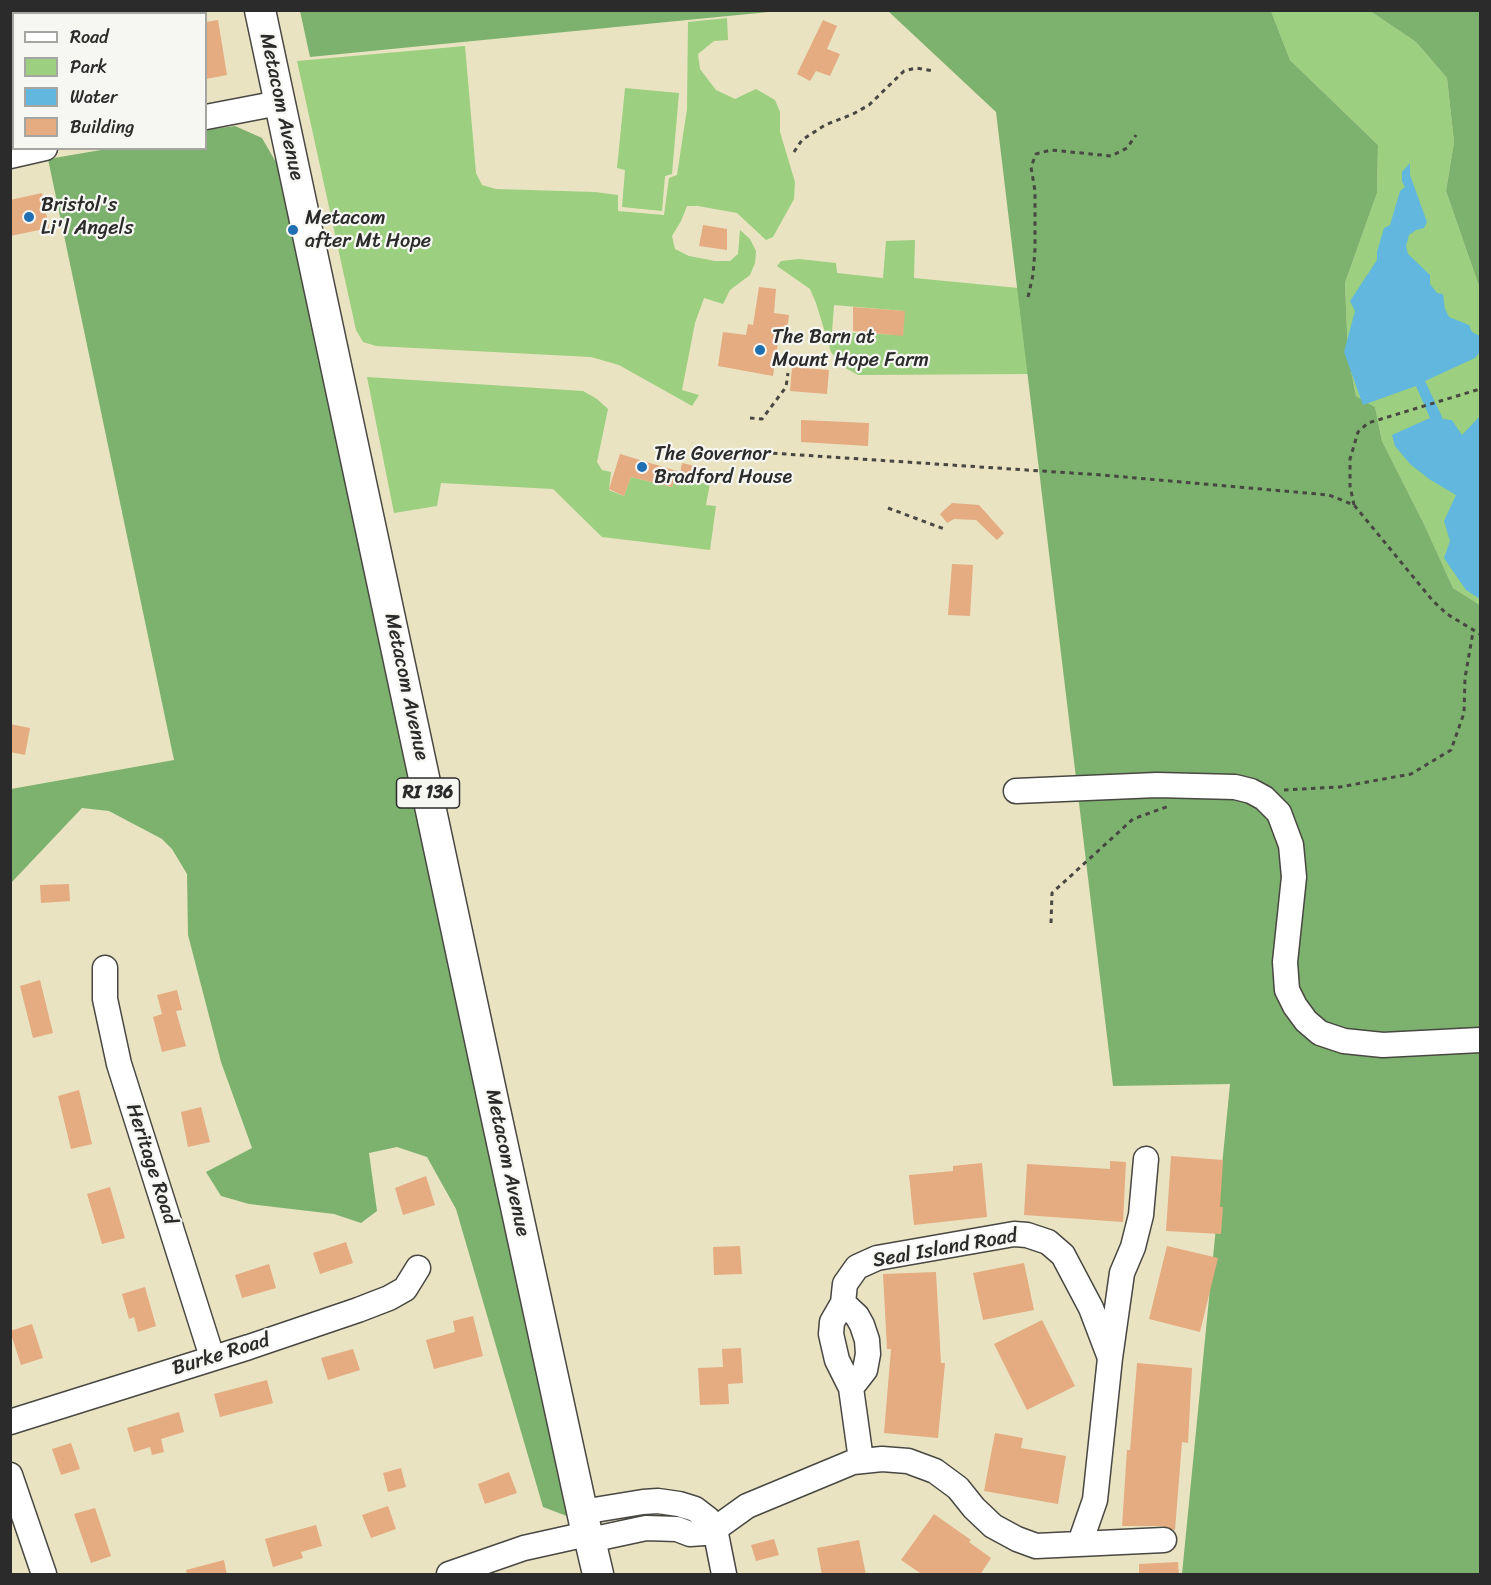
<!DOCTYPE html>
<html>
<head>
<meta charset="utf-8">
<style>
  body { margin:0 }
  #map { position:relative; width:1491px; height:1585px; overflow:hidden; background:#e9e3c2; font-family:Sriracha,sans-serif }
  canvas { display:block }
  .frame { position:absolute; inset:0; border:12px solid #2b2b2b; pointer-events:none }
  .legend { position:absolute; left:12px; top:12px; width:195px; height:138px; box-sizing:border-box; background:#f6f6f2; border:2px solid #a5a5a2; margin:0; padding:8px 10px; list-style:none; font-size:18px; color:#2b2b2b }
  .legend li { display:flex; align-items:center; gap:12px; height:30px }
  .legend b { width:30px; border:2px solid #a5a5a2 }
</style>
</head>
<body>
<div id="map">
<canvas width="1491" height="1585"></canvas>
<div class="frame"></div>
<ul class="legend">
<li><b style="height:8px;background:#fff"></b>Road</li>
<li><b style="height:16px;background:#9ccf7f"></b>Park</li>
<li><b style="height:16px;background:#61b7dd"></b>Water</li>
<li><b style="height:16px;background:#e5ab81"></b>Building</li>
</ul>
</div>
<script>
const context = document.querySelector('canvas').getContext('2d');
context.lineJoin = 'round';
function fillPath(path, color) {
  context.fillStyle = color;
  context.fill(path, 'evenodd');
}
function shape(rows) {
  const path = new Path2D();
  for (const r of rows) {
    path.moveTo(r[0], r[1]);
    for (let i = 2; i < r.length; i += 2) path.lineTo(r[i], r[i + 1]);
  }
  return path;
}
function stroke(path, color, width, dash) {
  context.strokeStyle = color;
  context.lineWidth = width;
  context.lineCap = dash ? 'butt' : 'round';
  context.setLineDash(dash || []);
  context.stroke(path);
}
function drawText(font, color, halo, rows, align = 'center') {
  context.font = font + ' Sriracha,sans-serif';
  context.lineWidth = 4.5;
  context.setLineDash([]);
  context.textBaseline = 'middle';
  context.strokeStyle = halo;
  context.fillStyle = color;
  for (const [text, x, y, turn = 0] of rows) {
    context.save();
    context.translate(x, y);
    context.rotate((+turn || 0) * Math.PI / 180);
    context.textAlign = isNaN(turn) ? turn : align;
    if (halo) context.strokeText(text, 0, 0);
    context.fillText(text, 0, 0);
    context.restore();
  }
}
fillPath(shape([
  [1271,11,1370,11,1416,42,1447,78,1454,142,1446,191,1480,289,1480,605,1453,588,1424,524,1382,441,1375,407,1356,396,1348,355,1345,283,1377,193,1378,145,1290,60],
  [727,18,728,40,714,41,698,54,700,69,716,90,735,99,756,89,775,100,780,112,780,132,795,182,794,199,773,237,766,240,737,213,698,206,687,206,681,221,672,236,675,249,689,256,715,261,730,261,738,254,740,230,750,239,756,251,755,263,750,275,730,290,723,304,704,298,695,323,682,390,699,395,692,406,619,365,591,357,376,346,363,342,356,330,297,61,465,46,476,173,482,185,496,189,595,192,618,195,618,211,664,215,669,178,677,175,687,109,688,22],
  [625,88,679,93,672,174,665,176,662,211,622,207,625,170,617,168],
  [915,240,914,278,1029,289,1030,374,858,375,842,366,831,352,816,303,810,289,777,266,781,261,799,259,836,263,837,273,883,278,886,241],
  [834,305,904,311,903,335,832,332],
  [367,377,583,391,597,399,608,409,597,462,602,470,611,472,609,490,624,496,631,477,672,487,674,482,681,485,682,479,695,483,710,483,706,505,716,506,710,550,602,537,553,489,441,483,437,506,394,513]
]), '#9ccf7f');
fillPath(shape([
  [300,11,300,10,779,11,310,57],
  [888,11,1271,11,1290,60,1378,145,1377,193,1345,283,1348,355,1356,396,1375,407,1382,441,1424,524,1453,588,1480,605,1480,1574,1182,1574,1230,1084,1113,1086,996,112],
  [1370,11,1480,11,1480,289,1446,191,1454,142,1447,78,1416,42],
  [235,126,262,138,277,164,572,1518,543,1507,456,1209,427,1157,397,1147,369,1153,377,1211,361,1223,334,1214,249,1204,221,1196,206,1172,252,1148,221,1062,188,935,187,874,172,849,162,839,109,811,82,808,11,883,11,789,174,760,48,159,107,149,206,148,206,130]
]), '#7db26e');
fillPath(shape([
  [1410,163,1410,175,1427,222,1424,228,1416,230,1409,235,1406,246,1408,254,1430,275,1430,284,1437,293,1443,294,1445,309,1449,317,1469,325,1472,332,1480,336,1480,352,1475,358,1425,381,1443,419,1452,420,1462,435,1480,416,1480,599,1466,590,1444,558,1450,541,1444,521,1456,495,1429,479,1410,464,1395,446,1392,435,1430,418,1416,386,1363,405,1344,352,1355,311,1350,301,1377,260,1377,252,1384,228,1390,225,1400,191,1405,187,1402,181,1402,172]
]), '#61b7dd');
fillPath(shape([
  [218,20,227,75,206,79,206,22],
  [823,20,837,26,827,49,840,54,830,76,816,71,810,81,797,74],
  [42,193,49,228,10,236,10,200],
  [703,225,727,229,727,250,699,246],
  [759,287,776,289,774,313,789,315,787,330,780,329,773,376,718,366,723,332,746,335,748,324,753,325],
  [853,307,905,311,903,336,853,331],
  [792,367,829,370,827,394,790,391],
  [801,420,869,423,868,446,801,442],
  [620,454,677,471,672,487,631,477,624,496,609,489],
  [682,463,699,467,695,483,679,479],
  [952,503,979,505,1004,533,997,540,976,520,954,519,947,523,940,514],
  [952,564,973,565,970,616,948,615],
  [10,724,30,728,25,755,10,752],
  [69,884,70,901,41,903,40,885],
  [40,980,53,1033,33,1038,20,986],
  [177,990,182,1010,176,1011,186,1046,162,1052,153,1017,162,1014,157,995],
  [79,1090,92,1144,71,1149,58,1096],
  [201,1107,210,1142,188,1147,181,1112],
  [1171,1156,1223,1160,1220,1207,1223,1207,1221,1234,1166,1231],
  [1110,1161,1126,1162,1123,1222,1024,1215,1027,1164,1110,1169],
  [982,1163,987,1217,914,1225,909,1175,953,1171,953,1166],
  [426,1176,435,1205,403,1215,395,1188],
  [110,1187,125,1238,102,1244,87,1194],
  [346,1242,353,1263,320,1274,313,1253],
  [740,1246,742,1274,714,1275,713,1247],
  [1167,1246,1218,1258,1200,1332,1149,1319],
  [1024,1263,1034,1310,983,1320,973,1273],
  [269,1264,276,1288,242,1298,235,1275],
  [936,1272,941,1363,945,1363,938,1438,884,1433,891,1349,887,1349,883,1274],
  [145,1287,156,1326,138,1332,134,1317,129,1319,122,1294],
  [473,1316,483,1356,434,1369,426,1340,455,1332,453,1321],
  [1042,1320,1075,1386,1027,1410,994,1344],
  [32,1324,43,1358,21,1365,10,1331],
  [741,1348,743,1383,728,1384,729,1404,700,1405,698,1368,723,1367,722,1349],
  [353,1349,360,1370,328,1380,321,1358],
  [1137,1363,1192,1368,1188,1443,1182,1442,1175,1530,1163,1526,1122,1526,1127,1450,1130,1450],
  [267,1380,273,1403,220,1417,214,1394],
  [179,1412,184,1432,161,1439,164,1452,152,1455,150,1447,134,1452,127,1428],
  [995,1433,1023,1438,1021,1448,1066,1456,1058,1504,984,1491],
  [71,1443,80,1469,61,1475,52,1449],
  [401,1468,406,1487,388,1492,383,1473],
  [509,1472,517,1493,485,1504,478,1484],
  [388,1506,396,1529,371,1538,362,1515],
  [95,1508,111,1556,91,1563,74,1514],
  [934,1514,971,1540,969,1542,991,1558,980,1575,923,1575,901,1560],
  [316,1525,322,1546,301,1552,303,1558,273,1567,265,1539],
  [774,1539,779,1555,756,1561,751,1545],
  [859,1540,866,1575,822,1575,817,1548],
  [224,1560,227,1575,187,1575,186,1570],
  [1178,1562,1179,1575,1139,1575,1139,1564]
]), '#e5ab81');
const minor = shape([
  [75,10,76,14],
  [206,117,279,103],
  [10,156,45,148],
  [1016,791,1157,785,1235,787,1251,791,1264,798,1279,813,1291,845,1294,877,1285,962,1287,990,1295,1006,1306,1021,1320,1033,1344,1041,1383,1045,1480,1040],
  [105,968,105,999,119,1064,212,1357],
  [843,1303,832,1322,831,1334,837,1360,851,1388,861,1460],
  [851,1388,865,1370,868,1354,867,1340,862,1325,857,1316,843,1303,845,1284,857,1267,877,1258,1014,1234,1027,1235,1048,1242,1063,1255,1091,1308,1110,1358],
  [10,1422,249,1347,358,1310,389,1298,405,1289,418,1268],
  [10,1475,44,1574],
  [582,1512,643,1502,658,1501,679,1504,695,1509,708,1519,715,1529,724,1574],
  [590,1540,646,1528,677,1529,690,1534,704,1533,715,1529,747,1506,853,1462,882,1459,908,1461,935,1471,958,1488,974,1508,993,1526,1017,1539,1036,1546,1164,1540],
  [1080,1543,1095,1500,1110,1358,1122,1273,1133,1247,1141,1215,1146,1159],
  [449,1574,524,1548,587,1534]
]);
const major = shape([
  [260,10,495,1110,587,1534,590,1540,598,1574]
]);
stroke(minor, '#484742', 27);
stroke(major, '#484742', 33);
stroke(shape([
  [794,152,802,140,825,125,853,114,869,105,904,71,916,68,934,71],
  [1028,297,1033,275,1035,249,1035,191,1031,167,1036,154,1051,150,1111,156,1127,148,1136,135],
  [750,418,762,419,786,387,788,373],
  [755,452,1102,475,1329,495,1354,505,1433,601,1447,614,1480,634],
  [1354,505,1350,486,1350,459,1358,432,1368,423,1480,389],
  [888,508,947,530],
  [1284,790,1340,787,1411,774,1451,750,1464,713,1465,678,1473,632],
  [1051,923,1052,893,1133,819,1169,806]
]), '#484742', 3, [4.5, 4.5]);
stroke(minor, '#fff', 24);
stroke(major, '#fff', 30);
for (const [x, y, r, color] of [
  [29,217,6,"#1f6fb2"],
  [293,230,6,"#1f6fb2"],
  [760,350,6,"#1f6fb2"],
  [642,467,6,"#1f6fb2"]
]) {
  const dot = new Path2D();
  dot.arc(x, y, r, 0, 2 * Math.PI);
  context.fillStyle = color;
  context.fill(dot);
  stroke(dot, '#f6f6f2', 2);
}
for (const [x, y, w] of [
  [428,793,63]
]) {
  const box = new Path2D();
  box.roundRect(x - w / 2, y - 15, w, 30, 4.5);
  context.fillStyle = '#f6f6f2';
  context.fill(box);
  stroke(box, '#2b2b2b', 1.5);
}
drawText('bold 18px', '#2b2b2b', null, [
  ["RI 136",428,793]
]);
drawText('20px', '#2b2b2b', '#f6f6f2', [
  ["Metacom Avenue",281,107,78],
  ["Metacom Avenue",406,687,78],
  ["Metacom Avenue",507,1163,78],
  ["Heritage Road",151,1164,72],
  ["Seal Island Road",945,1249,-10],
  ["Burke Road",221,1355,-17]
]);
drawText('20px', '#2b2b2b', '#f6f6f2', [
  ["Bristol's",41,206],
  ["Li'l Angels",41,229],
  ["Metacom",305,219],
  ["after Mt Hope",305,242],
  ["The Barn at",772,338],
  ["Mount Hope Farm",772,361],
  ["The Governor",654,455],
  ["Bradford House",654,478]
], 'left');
</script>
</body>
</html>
